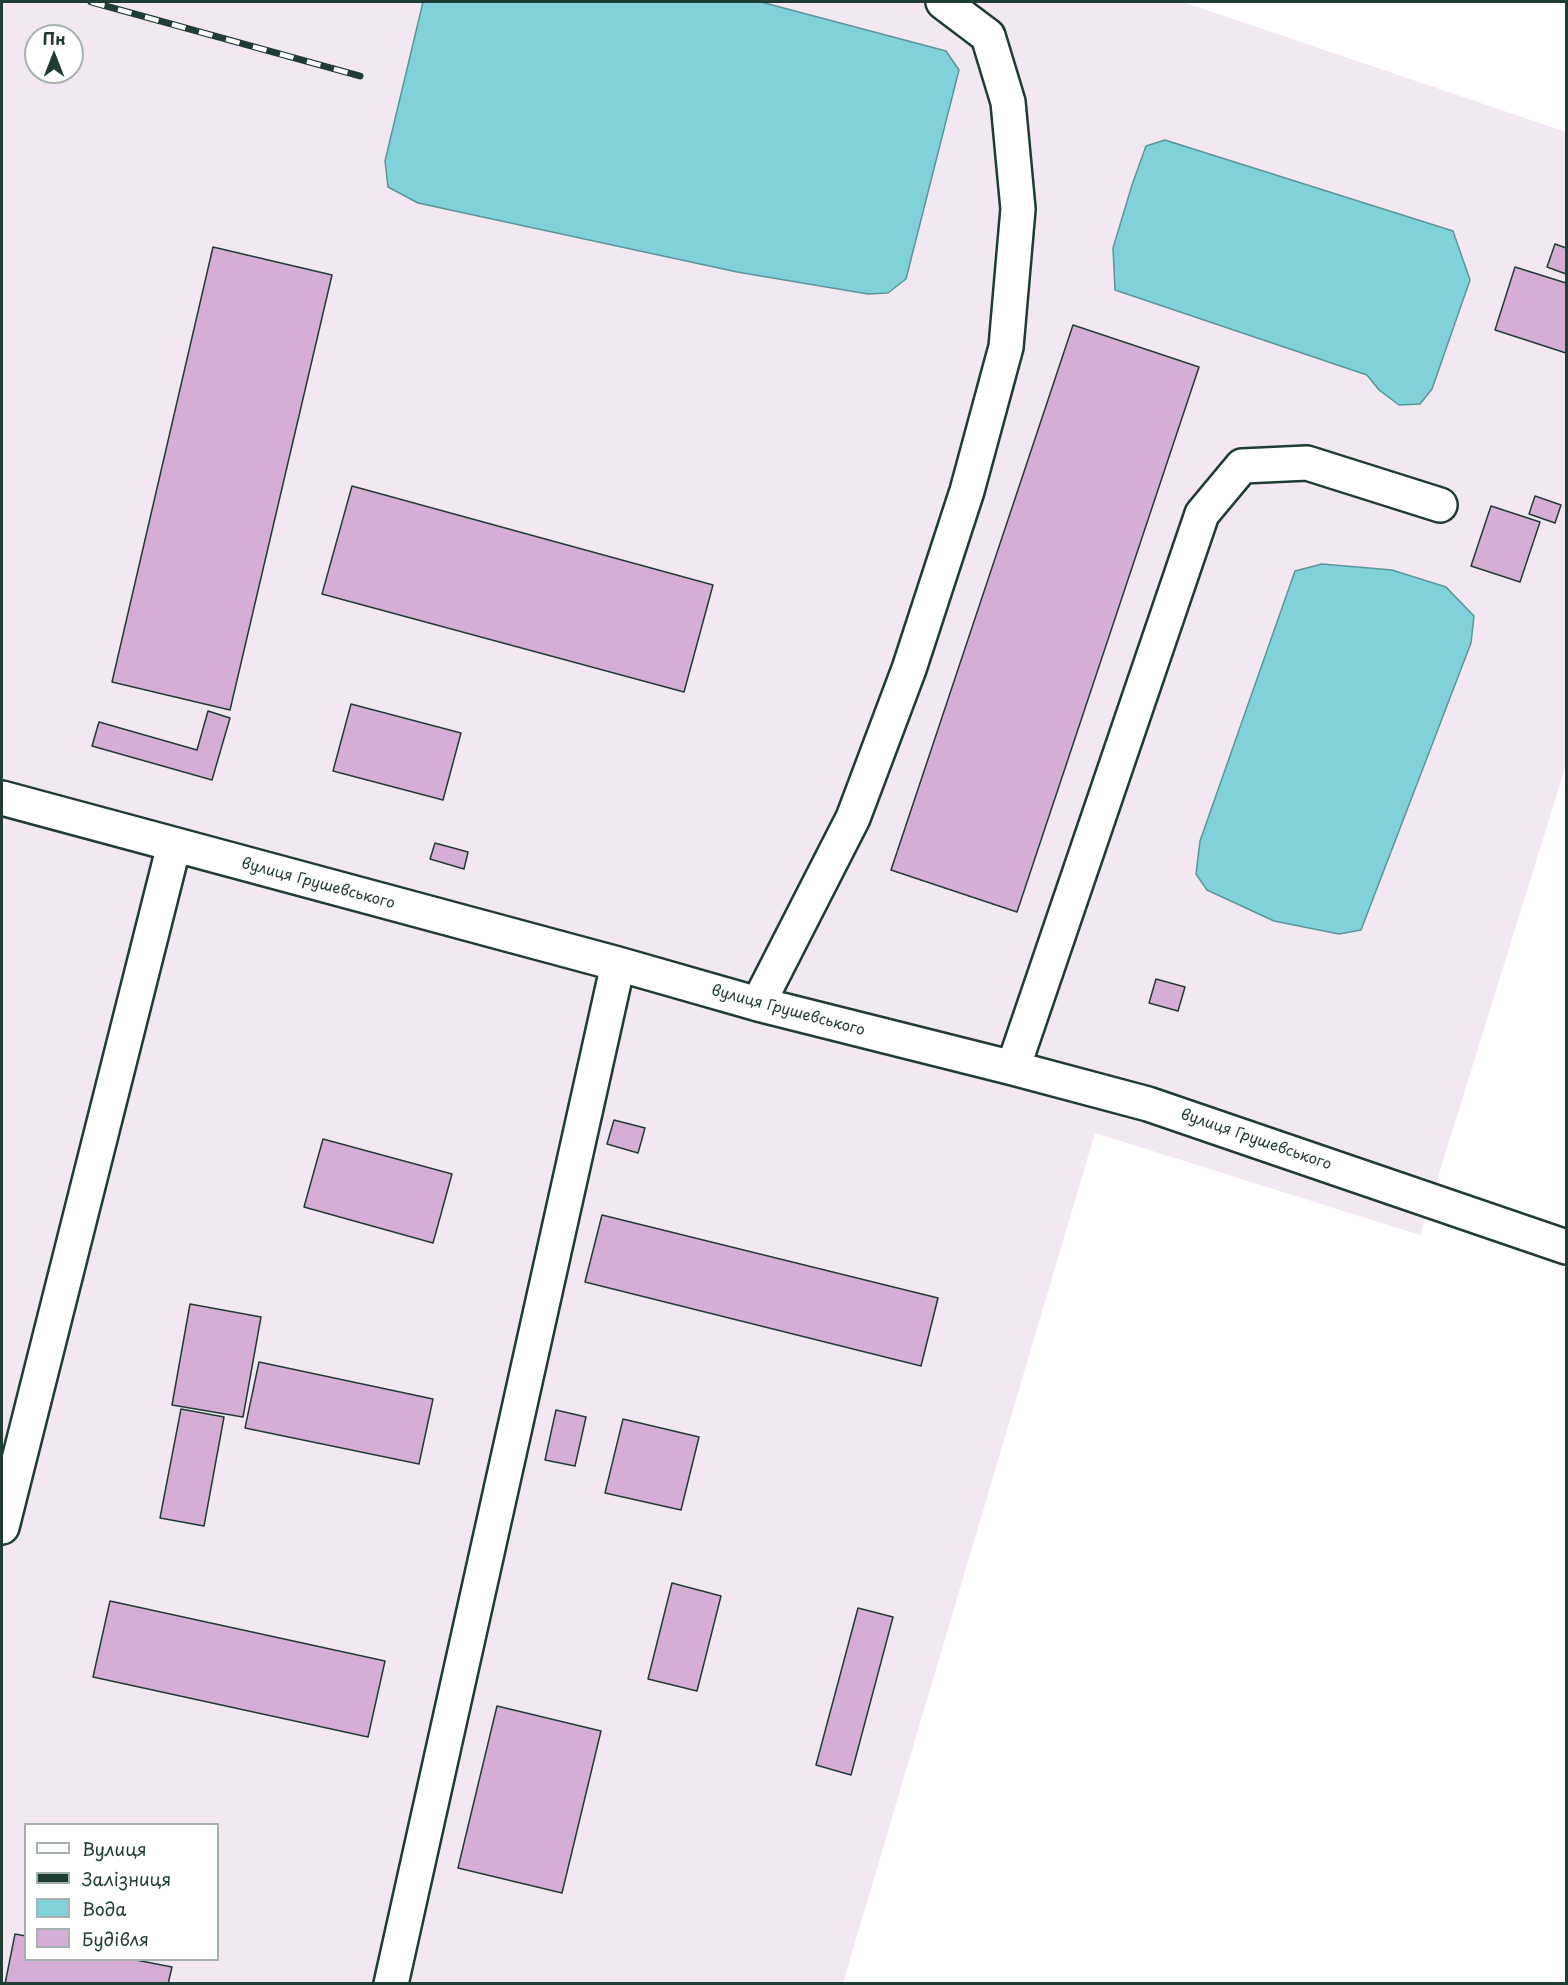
<!DOCTYPE html>
<html>
<head>
<meta charset="utf-8">
<style>
  body { margin:0 }
  #map { position:relative; width:1568px; height:1985px; overflow:hidden; background:#fff; font-family:"Playpen Sans",sans-serif }
  canvas { display:block }
  .frame { position:absolute; inset:0; border:3px solid #1f3d34; pointer-events:none }
  .legend { position:absolute; left:24px; top:1823px; width:195px; height:138px; box-sizing:border-box; background:#fff; border:2px solid #a5b1ae; margin:0; padding:8px 10px; list-style:none; font-size:18px; color:#1f3d34 }
  .legend li { display:flex; align-items:center; gap:12px; height:30px }
  .legend b { width:30px; border:2px solid #a5b1ae }
  .north { position:absolute; left:24px; top:24px; width:60px; height:60px; box-sizing:border-box; background:#fff; border:2px solid #a5b1ae; border-radius:50%; rotate:0deg; font-size:16px; font-weight:700; line-height:24px; text-align:center; color:#1f3d34 }
  .north::after { content:''; display:block; margin:auto; width:21px; height:27px; background:#1f3d34; clip-path:polygon(50% 0,100% 100%,50% 72%,0 100%) }
</style>
</head>
<body>
<div id="map">
<canvas width="1568" height="1985"></canvas>
<div class="frame"></div>
<ul class="legend">
<li><b style="height:8px;background:#fff"></b>Вулиця</li>
<li><b style="height:8px;background:#1f3d34"></b>Залізниця</li>
<li><b style="height:16px;background:#81d1db"></b>Вода</li>
<li><b style="height:16px;background:#d6aed5"></b>Будівля</li>
</ul>
<div class="north">Пн</div>
</div>
<script>
const context = document.querySelector('canvas').getContext('2d');
context.lineJoin = 'round';
function fillPath(path, color) {
  context.fillStyle = color;
  context.fill(path, 'evenodd');
}
function shape(rows) {
  const path = new Path2D();
  for (const r of rows) {
    path.moveTo(r[0], r[1]);
    for (let i = 2; i < r.length; i += 2) path.lineTo(r[i], r[i + 1]);
  }
  return path;
}
function stroke(path, color, width, dash) {
  context.strokeStyle = color;
  context.lineWidth = width;
  context.lineCap = dash ? 'butt' : 'round';
  context.setLineDash(dash || []);
  context.stroke(path);
}
function drawText(font, color, halo, rows, align = 'center') {
  context.font = font + ' "Playpen Sans",sans-serif';
  context.lineWidth = 4.5;
  context.setLineDash([]);
  context.textBaseline = 'middle';
  context.strokeStyle = halo;
  context.fillStyle = color;
  for (const [text, x, y, turn = 0] of rows) {
    context.save();
    context.translate(x, y);
    context.rotate((+turn || 0) * Math.PI / 180);
    context.textAlign = isNaN(turn) ? turn : align;
    if (halo) context.strokeText(text, 0, 0);
    context.fillText(text, 0, 0);
    context.restore();
  }
}
fillPath(shape([
  [2,2,1183,2,1566,132,1566,765,1420,1235,1095,1133,843,1983,2,1984],
  [36,36,72,36,72,72,36,72],
  [26,1824,218,1824,218,1960,26,1960]
]), '#f3e7f2');
const water = shape([
  [423,2,761,2,946,51,959,70,906,279,888,293,868,294,737,272,418,203,388,187,385,161,423,2],
  [1165,140,1453,231,1470,280,1432,389,1420,404,1399,405,1379,390,1367,375,1115,290,1113,248,1132,185,1146,146,1165,140],
  [1322,564,1392,570,1446,587,1474,616,1471,643,1361,930,1339,934,1274,921,1207,890,1196,874,1200,841,1295,571,1322,564]
]);
fillPath(water, '#81d1db');
stroke(water, '#5a9698', 1.5);
const building = shape([
  [1555,244,1566,248,1566,274,1547,267,1555,244],
  [213,247,332,275,230,710,112,682,213,247],
  [1515,267,1566,283,1566,353,1495,330,1515,267],
  [1073,325,1199,367,1017,912,891,870,1073,325],
  [352,486,713,585,684,692,322,594,352,486],
  [1535,496,1561,505,1555,523,1529,514,1535,496],
  [1491,506,1540,522,1520,582,1471,566,1491,506],
  [351,704,461,733,443,800,333,771,351,704],
  [208,711,230,718,212,780,92,746,99,722,197,750,208,711],
  [435,843,468,852,464,869,430,859,435,843],
  [1156,979,1185,987,1178,1011,1149,1003,1156,979],
  [614,1120,645,1128,638,1153,607,1144,614,1120],
  [323,1139,452,1174,433,1243,304,1207,323,1139],
  [602,1215,938,1298,921,1366,585,1282,602,1215],
  [190,1304,261,1317,243,1417,172,1405,190,1304],
  [259,1362,433,1399,419,1464,245,1428,259,1362],
  [181,1409,224,1417,204,1526,160,1518,181,1409],
  [556,1410,586,1417,575,1466,545,1460,556,1410],
  [623,1419,699,1437,681,1510,605,1493,623,1419],
  [672,1583,721,1596,697,1691,648,1679,672,1583],
  [110,1601,385,1661,368,1737,93,1677,110,1601],
  [858,1608,893,1617,851,1775,816,1765,858,1608],
  [497,1706,601,1731,562,1893,458,1868,497,1706],
  [15,1934,26,1936,26,1960,136,1960,172,1967,168,1984,5,1984,15,1934]
]);
fillPath(building, '#d6aed5');
stroke(building, '#1f3d34', 1.5);
const minor = shape([
  [2,798,618,964,758,1004,1013,1068,1148,1104,1566,1247],
  [758,1004,853,818,909,669,967,491,1006,347,1018,209,1008,102,988,36,943,2],
  [1013,1068,1202,514,1242,466,1307,463,1440,505],
  [2,1527,174,845],
  [391,1984,618,964]
]);
stroke(minor, '#1f3d34', 38);
stroke(minor, '#fff', 33);
const rail = shape([
  [91,2,360,76]
]);
stroke(rail, '#1f3d34', 7);
stroke(rail, '#fff', 4.5, [14]);
drawText('15px', '#1f3d34', '#fff', [
  ["вулиця Грушевського",318,884,15],
  ["вулиця Грушевського",788,1011,15],
  ["вулиця Грушевського",1256,1140,19]
]);
</script>
</body>
</html>
